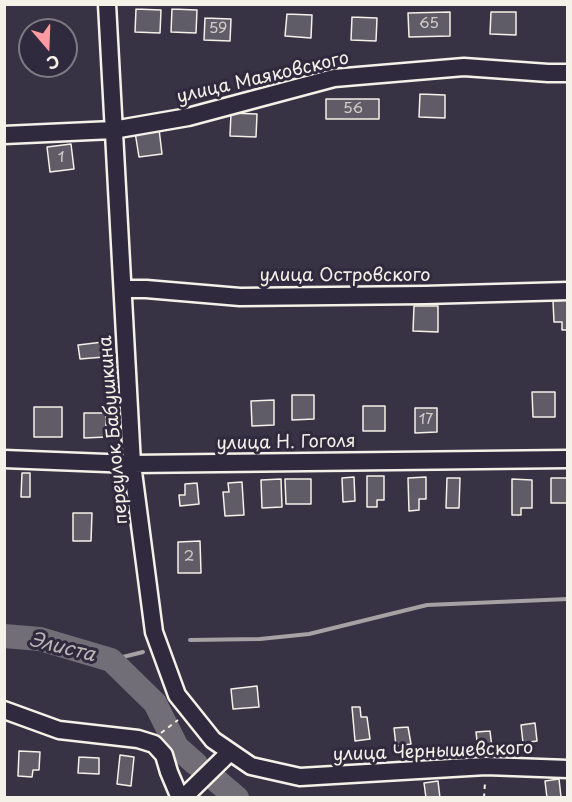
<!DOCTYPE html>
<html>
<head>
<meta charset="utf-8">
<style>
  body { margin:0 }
  #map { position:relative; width:572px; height:802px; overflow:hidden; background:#373244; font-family:"Playpen Sans",sans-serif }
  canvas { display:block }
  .frame { position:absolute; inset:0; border:6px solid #f4f1e8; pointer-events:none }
  .north { position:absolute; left:18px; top:18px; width:60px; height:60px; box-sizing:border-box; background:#2f2a3d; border:2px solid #7e7a81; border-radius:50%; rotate:161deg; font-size:16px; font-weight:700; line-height:24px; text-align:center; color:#f4f1e8 }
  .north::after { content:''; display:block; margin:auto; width:21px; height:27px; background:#ff9aa2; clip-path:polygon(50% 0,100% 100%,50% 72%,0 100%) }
</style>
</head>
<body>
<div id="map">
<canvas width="572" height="802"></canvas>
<div class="frame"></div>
<div class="north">С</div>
</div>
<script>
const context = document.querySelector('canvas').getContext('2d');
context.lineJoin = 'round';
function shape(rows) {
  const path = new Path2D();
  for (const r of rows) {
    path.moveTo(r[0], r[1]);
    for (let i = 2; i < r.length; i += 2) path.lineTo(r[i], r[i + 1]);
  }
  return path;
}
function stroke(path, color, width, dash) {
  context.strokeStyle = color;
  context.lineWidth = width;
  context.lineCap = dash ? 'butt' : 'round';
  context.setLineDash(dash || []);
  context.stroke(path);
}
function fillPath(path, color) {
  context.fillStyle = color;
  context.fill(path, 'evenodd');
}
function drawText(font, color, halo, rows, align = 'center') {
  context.font = font + ' "Playpen Sans",sans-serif';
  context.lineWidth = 6;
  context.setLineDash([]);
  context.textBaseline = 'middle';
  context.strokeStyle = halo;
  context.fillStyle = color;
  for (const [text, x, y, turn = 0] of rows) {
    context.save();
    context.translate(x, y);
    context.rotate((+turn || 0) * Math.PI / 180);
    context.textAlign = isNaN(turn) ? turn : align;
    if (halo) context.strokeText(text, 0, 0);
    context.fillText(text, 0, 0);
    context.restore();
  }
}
stroke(shape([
  [190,640,260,639,309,634,427,605,568,599],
  [111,660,143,652],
  [196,764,205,771]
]), '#a6a2a4', 4);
stroke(shape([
  [4,636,40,639,111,660,155,703,177,747,196,764],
  [217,781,237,798]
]), '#726e77', 24);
const building = shape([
  [136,9,161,10,160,33,135,32,136,9],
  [172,9,197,10,196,33,171,32,172,9],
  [450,12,450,36,409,37,408,13,450,12],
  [491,12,516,12,516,35,490,34,491,12],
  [287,14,312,15,311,38,285,36,287,14],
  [352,17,377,18,376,41,351,40,352,17],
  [205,18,231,19,230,41,204,40,205,18],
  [420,94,445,95,445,118,419,117,420,94],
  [326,99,379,99,379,119,326,119,326,99],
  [231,113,257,114,256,137,230,136,231,113],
  [159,129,162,154,139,157,135,132,159,129],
  [71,144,74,169,50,172,47,147,71,144],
  [568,300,568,330,562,330,562,322,554,322,553,301,568,300],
  [414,306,438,306,438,332,413,331,414,306],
  [103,342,104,357,80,359,78,345,103,342],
  [532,392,555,392,555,417,533,417,532,392],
  [292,395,314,395,314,419,292,420,292,395],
  [274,400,274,425,252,426,251,401,274,400],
  [363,406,385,406,385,431,363,431,363,406],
  [34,407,62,407,62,437,34,437,34,407],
  [415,408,437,408,437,432,415,433,415,408],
  [84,413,106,413,106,437,84,438,84,413],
  [22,473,30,473,30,497,21,497,22,473],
  [367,476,384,476,384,500,377,500,377,507,367,507,367,476],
  [354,477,355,501,343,502,342,478,354,477],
  [426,477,426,499,419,499,419,510,409,511,408,478,426,477],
  [447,478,460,478,459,508,446,508,447,478],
  [551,478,568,478,568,503,551,503,551,478],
  [281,479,282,507,262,508,261,480,281,479],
  [285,479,311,479,311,504,286,504,285,479],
  [512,479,532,480,532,508,521,508,521,515,512,515,512,479],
  [242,482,244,515,225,516,223,492,229,492,228,483,242,482],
  [197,483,199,504,180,506,179,495,185,495,185,484,197,483],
  [73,513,92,513,91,541,73,541,73,513],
  [200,541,201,573,178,573,178,542,200,541],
  [257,686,259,707,233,709,231,689,257,686],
  [352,707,360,707,361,717,367,717,370,739,355,741,352,707],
  [535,723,537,741,523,743,521,725,535,723],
  [408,727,411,744,396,746,394,728,408,727],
  [490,731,492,748,478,750,476,732,490,731],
  [19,751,40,752,39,770,33,770,32,777,18,776,19,751],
  [120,755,134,757,131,786,117,784,120,755],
  [79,757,99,758,99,774,78,773,79,757],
  [559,779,561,797,547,798,545,781,559,779],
  [438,781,440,798,426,798,424,783,438,781]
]);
fillPath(building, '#5f5c67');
stroke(building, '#f4f1e8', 1.5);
const minor = shape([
  [107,4,132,464,154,632,177,695,213,740,251,766,300,777,486,766,568,769],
  [4,135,113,130,188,117,334,78,464,67,548,73,568,73],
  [123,289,146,289,240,297,425,295,568,291],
  [4,459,132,464,568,459],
  [4,710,59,730,138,739,154,744,164,755,169,772,180,798],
  [183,798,230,752]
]);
stroke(minor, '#f4f1e8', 21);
stroke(shape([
  [161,733,178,720],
  [484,798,485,782]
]), '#f4f1e8', 2, [4.5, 4.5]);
stroke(minor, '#2f2a3d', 16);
drawText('15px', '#cfccc8', null, [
  ["65",429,24],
  ["59",218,29],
  ["56",353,109],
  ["1",61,158],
  ["17",426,420],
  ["2",189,557]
]);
drawText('18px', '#f4f1e8', '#2f2a3d', [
  ["улица Маяковского",263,78,-13],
  ["улица Островского",345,276],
  ["переулок Бабушкина",114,430,-95],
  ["улица Н. Гоголя",286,443,-1],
  ["улица Чернышевского",433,752,-2]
]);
drawText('italic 20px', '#bab6b5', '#2f2a3d', [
  ["Элиста",62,648,14]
]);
</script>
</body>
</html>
